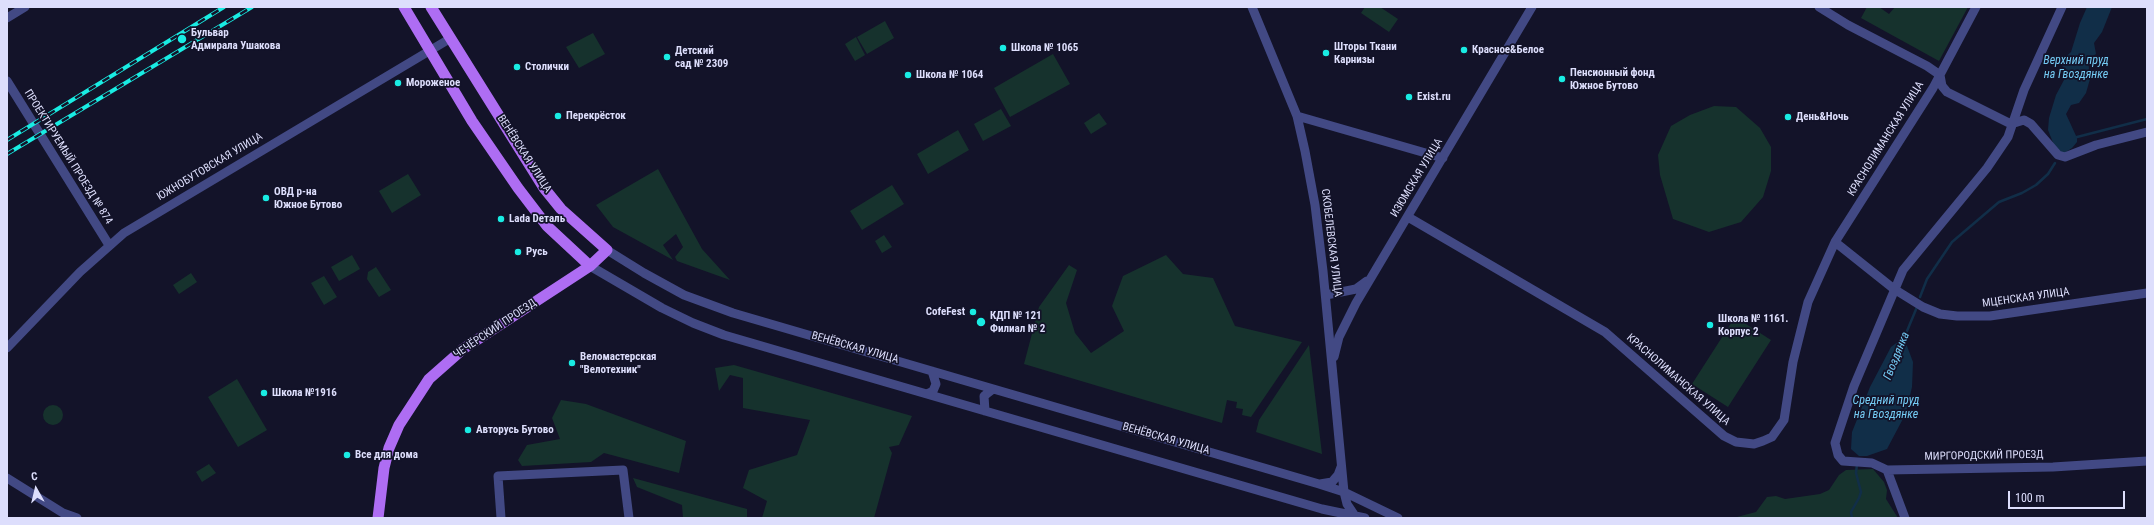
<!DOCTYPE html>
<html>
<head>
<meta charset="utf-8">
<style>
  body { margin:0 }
  #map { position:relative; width:2154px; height:525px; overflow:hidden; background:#131329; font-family:"Roboto Condensed",sans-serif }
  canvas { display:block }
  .frame { position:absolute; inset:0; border:8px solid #dddefc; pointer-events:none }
  .north { position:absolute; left:16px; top:469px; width:40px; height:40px; -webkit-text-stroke:3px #131329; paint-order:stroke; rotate:352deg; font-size:11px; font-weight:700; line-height:16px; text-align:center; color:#dddefc }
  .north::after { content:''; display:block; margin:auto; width:14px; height:18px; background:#dddefc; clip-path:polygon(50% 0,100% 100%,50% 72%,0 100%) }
  .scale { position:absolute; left:2008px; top:491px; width:117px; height:18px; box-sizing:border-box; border:2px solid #dddefc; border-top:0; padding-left:5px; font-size:12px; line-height:14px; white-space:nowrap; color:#dddefc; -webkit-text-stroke:3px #131329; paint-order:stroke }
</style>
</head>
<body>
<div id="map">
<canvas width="2154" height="525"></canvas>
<div class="frame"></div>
<div class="north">С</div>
<div class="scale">100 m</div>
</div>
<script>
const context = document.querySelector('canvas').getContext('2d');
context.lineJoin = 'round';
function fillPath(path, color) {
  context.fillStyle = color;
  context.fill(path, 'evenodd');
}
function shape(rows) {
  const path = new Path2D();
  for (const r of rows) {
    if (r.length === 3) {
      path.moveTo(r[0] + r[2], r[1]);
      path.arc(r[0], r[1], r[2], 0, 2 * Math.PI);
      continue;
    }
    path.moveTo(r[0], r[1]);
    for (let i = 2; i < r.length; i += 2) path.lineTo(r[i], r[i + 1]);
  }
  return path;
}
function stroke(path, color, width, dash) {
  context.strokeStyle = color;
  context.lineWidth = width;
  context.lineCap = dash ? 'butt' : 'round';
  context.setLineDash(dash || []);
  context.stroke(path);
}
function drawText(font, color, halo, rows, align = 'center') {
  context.font = font + ' "Roboto Condensed",sans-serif';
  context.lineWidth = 3.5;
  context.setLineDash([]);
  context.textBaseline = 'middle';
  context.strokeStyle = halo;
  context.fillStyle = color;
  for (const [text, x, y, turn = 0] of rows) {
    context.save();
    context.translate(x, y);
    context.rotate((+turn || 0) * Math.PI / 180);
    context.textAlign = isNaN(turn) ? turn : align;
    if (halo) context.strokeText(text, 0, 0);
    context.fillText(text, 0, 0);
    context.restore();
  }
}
fillPath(shape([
  [1365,7,1380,7,1398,19,1389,32,1361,13],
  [1867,7,1879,7,1889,14,1895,7,1968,7,1939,61,1861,18],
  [885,21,894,38,867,54,857,37],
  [593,33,605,54,579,68,566,47],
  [856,37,865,55,855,61,845,44],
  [1053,54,1070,84,1010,117,994,88],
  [1714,106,1736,107,1760,128,1771,147,1771,171,1763,197,1741,222,1709,232,1673,219,1660,175,1658,155,1671,126,1690,115],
  [1001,109,1011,126,983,141,974,124],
  [1099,113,1107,124,1091,134,1084,123],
  [958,130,969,150,928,174,917,154],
  [658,169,702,249,730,280,677,261,675,257,683,247,676,234,663,245,673,260,613,227,596,205],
  [408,174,421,195,392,213,379,191],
  [892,185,904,204,862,230,850,211],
  [884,235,892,247,882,253,875,241],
  [352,255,360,269,339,281,331,267],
  [1166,255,1183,274,1213,278,1235,326,1302,342,1251,417,1242,415,1243,409,1236,408,1237,402,1227,400,1222,423,1024,364,1039,307,1069,265,1077,270,1066,303,1075,333,1091,353,1124,331,1112,306,1123,276],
  [376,267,391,290,379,297,367,279,368,272],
  [191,273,197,282,179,294,173,285],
  [324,276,337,297,324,305,311,283],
  [1735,317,1771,340,1728,407,1692,384],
  [1309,345,1322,454,1256,432,1259,420],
  [734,365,912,416,899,445,889,447,892,453,874,518,762,518,767,501,743,488,749,470,797,455,810,420,743,408,743,378,730,375,719,391,715,368],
  [237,379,267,430,238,447,208,397],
  [561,400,586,404,686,441,679,473,604,453,591,462,522,466,518,460,527,445,560,439,552,418],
  [53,415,10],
  [209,464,216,473,202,482,196,472],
  [1873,469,1884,482,1887,490,1886,499,1898,518,1733,518,1756,512,1767,497,1776,496,1785,499,1820,494,1829,490,1839,475,1846,470],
  [633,478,747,509,747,518,683,518,682,505,637,487]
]), '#16322d');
fillPath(shape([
  [2087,7,2112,7,2102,32,2094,43,2096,54,2088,59,2090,79,2086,93,2079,103,2071,105,2066,114,2077,138,2077,142,2072,148,2063,154,2054,145,2048,130,2049,118,2056,95,2064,80,2062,60,2071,52,2080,23],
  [1899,341,1903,341,1907,346,1913,362,1912,387,1906,413,1887,449,1867,456,1859,456,1851,449,1852,432,1870,387,1891,347]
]), '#112e48');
stroke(shape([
  [2077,137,2147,119],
  [1920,297,1927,279,1952,242,1999,202,2022,193,2036,185,2048,174,2055,163],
  [1902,343,1917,307],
  [1852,518,1851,512,1859,498,1861,492,1856,473,1857,464]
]), '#112e48', 2.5);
stroke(shape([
  [1252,7,1297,116,1305,151,1315,205,1323,271,1344,492,1347,504,1355,516],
  [1819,7,1848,25,1927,66,1940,75,1942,86,1947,92,2011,124,2024,120,2031,124,2058,155,2065,157,2096,145,2147,132],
  [2062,7,2024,90,2008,137,1987,168,1903,270,1854,386,1835,443,1838,455,1843,461,1872,463,1887,470,2053,467,2147,461],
  [7,18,25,7],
  [7,81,109,245],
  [1297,116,1443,158],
  [1408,217,1605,332,1724,436,1736,442,1754,444,1763,441,1772,437,1784,420,1793,362,1808,302,1835,242,1933,88,1976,7],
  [1835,242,1894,289,1923,307,1940,314,1957,316,1990,316,2147,293],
  [607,250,644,273,684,295,733,313,1319,484,1344,492,1398,518],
  [590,266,662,308,693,323,724,335,1322,509,1365,518],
  [1326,295,1356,289,1367,281],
  [7,348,80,272,124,233,451,38],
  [1334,357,1339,337,1356,303,1532,7],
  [927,394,933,391,936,384,932,371],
  [985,411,984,396,993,389],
  [1887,470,1905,518],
  [7,478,63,513,77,518],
  [1320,484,1332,482,1338,475,1341,467],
  [501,518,498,476,623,470,629,518]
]), '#424984', 9);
stroke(shape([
  [404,7,472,121,518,188,547,226,590,266],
  [378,518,384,468,389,448,399,425,429,379,463,349,590,266,607,250,561,209,544,188,431,7]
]), '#ae6df3', 11);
const rail = shape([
  [7,140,224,7],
  [7,154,252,7]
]);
stroke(rail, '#19ece3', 4);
stroke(rail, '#131329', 2.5, [8]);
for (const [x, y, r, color] of [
  [182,39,5,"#19ece3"],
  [1003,48,4,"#19ece3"],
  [1464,50,4,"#19ece3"],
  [1326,53,4,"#19ece3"],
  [667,57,4,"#19ece3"],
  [517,67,4,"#19ece3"],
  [908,75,4,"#19ece3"],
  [1562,79,4,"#19ece3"],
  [398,83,4,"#19ece3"],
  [1409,97,4,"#19ece3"],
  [558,116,4,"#19ece3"],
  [1788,117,4,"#19ece3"],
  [266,198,4,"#19ece3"],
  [501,219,4,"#19ece3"],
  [518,252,4,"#19ece3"],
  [973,312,4,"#19ece3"],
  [981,322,5,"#19ece3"],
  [1710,325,4,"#19ece3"],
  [572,363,4,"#19ece3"],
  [264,393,4,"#19ece3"],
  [468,430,4,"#19ece3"],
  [347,455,4,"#19ece3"]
]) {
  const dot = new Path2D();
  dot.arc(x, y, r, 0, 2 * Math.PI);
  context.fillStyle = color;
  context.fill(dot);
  stroke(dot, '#131329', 1.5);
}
drawText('bold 11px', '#dddefc', '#131329', [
  ["Бульвар",191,33],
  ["Адмирала Ушакова",191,46],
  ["Шторы Ткани",1334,47],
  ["Карнизы",1334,60],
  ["Школа № 1065",1011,48],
  ["Красное&Белое",1472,50],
  ["Детский",675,51],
  ["сад № 2309",675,64],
  ["Столички",525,67],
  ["Пенсионный фонд",1570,73],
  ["Южное Бутово",1570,86],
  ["Школа № 1064",916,75],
  ["Мороженое",406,83],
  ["Exist.ru",1417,97],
  ["Перекрёсток",566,116],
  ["День&Ночь",1796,117],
  ["ОВД р-на",274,192],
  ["Южное Бутово",274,205],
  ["Lada Dеталь",509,219],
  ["Русь",526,252],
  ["CofeFest",965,312,"right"],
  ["КДП № 121",990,316],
  ["Филиал № 2",990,329],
  ["Школа № 1161.",1718,319],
  ["Корпус 2",1718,332],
  ["Веломастерская",580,357],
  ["\"Велотехник\"",580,370],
  ["Школа №1916",272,393],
  ["Авторусь Бутово",476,430],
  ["Все для дома",355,455]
], 'left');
drawText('11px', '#dddefc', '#131329', [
  ["КРАСНОЛИМАНСКАЯ УЛИЦА",1886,139,-58],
  ["ВЕНЁВСКАЯ УЛИЦА",524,154,57],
  ["ПРОЕКТИРУЕМЫЙ ПРОЕЗД № 874",68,157,58],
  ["ЮЖНОБУТОВСКАЯ УЛИЦА",210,167,-31],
  ["ИЗЮМСКАЯ УЛИЦА",1417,178,-59],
  ["СКОБЕЛЕВСКАЯ УЛИЦА",1331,243,83],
  ["МЦЕНСКАЯ УЛИЦА",2026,298,-8],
  ["ЧЕЧЁРСКИЙ ПРОЕЗД",495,329,-34],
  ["ВЕНЁВСКАЯ УЛИЦА",855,348,16],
  ["КРАСНОЛИМАНСКАЯ УЛИЦА",1678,380,41],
  ["ВЕНЁВСКАЯ УЛИЦА",1166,439,16],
  ["МИРГОРОДСКИЙ ПРОЕЗД",1984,456,-1]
]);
drawText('italic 12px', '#74cbf4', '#131329', [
  ["Верхний пруд",2076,61],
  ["на Гвоздянке",2076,75],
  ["Гвоздянка",1897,356,-68],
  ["Средний пруд",1886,401],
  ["на Гвоздянке",1886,415]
]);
</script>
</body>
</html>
